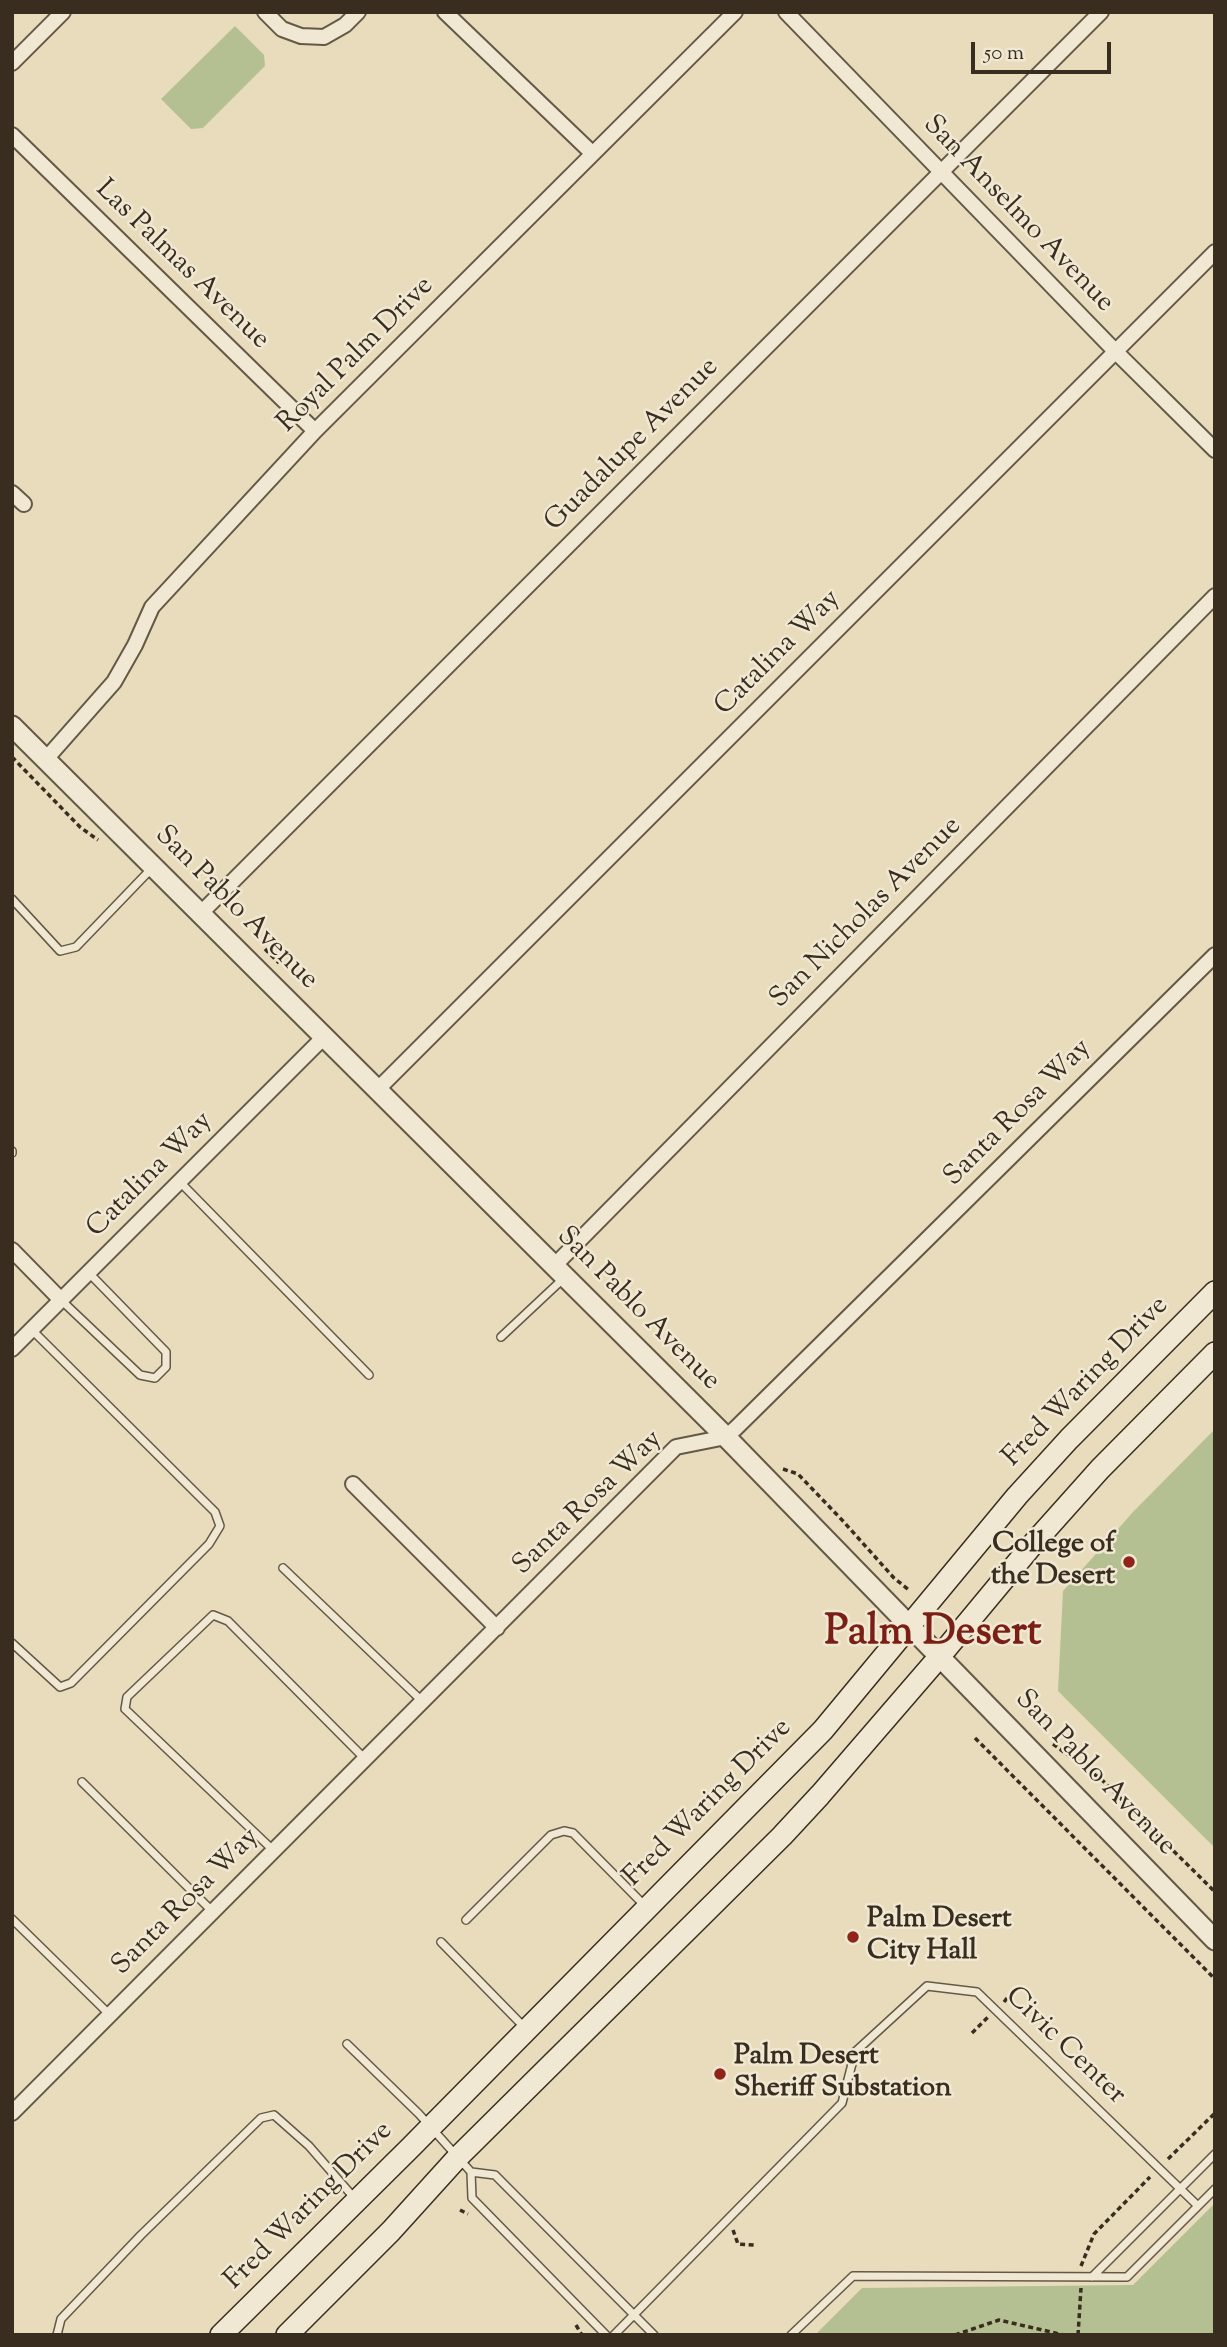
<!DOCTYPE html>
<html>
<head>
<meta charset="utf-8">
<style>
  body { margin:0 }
  #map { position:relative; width:1227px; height:2347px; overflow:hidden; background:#e8dcbc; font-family:"Sorts Mill Goudy",serif }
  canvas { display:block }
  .frame { position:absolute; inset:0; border:14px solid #382d1f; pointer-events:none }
  .scale { position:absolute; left:971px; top:42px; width:140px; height:32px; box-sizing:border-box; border:4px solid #382d1f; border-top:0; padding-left:9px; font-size:21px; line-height:24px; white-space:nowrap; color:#382d1f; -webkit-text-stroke:5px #f0e8d3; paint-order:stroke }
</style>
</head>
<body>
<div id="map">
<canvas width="1227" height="2347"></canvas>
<div class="frame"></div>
<div class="scale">50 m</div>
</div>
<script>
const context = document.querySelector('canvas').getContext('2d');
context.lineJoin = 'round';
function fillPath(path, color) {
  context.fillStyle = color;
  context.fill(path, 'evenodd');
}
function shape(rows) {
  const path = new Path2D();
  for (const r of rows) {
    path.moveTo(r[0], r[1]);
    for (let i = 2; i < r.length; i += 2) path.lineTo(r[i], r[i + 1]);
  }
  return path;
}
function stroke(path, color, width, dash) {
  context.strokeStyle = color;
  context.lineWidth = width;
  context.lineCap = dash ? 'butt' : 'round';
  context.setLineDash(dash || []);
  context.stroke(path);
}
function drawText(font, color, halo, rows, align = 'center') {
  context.font = font + ' "Sorts Mill Goudy",serif';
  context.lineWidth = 5;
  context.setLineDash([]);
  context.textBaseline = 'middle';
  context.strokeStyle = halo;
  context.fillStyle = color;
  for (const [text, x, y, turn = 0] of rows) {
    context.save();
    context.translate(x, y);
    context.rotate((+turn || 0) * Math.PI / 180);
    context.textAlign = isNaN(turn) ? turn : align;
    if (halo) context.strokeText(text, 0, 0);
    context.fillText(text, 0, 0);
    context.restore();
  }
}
fillPath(shape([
  [235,26,264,55,265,66,203,128,191,129,161,99],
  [1215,1429,1215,1848,1058,1691,1063,1591,1133,1512],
  [1215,2203,1215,2335,815,2335,862,2288,1133,2285]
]), '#b4c092');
const service = shape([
  [12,899,60,951,76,947,153,867],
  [12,1151,12,1153],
  [180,1182,369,1375],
  [61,1300,140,1375,155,1378,166,1367,166,1352,89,1273],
  [501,1337,564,1278],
  [283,1568,423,1702],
  [12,1643,60,1687,71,1683,209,1544,220,1526,215,1512,32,1330],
  [82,1782,213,1912],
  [274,1851,125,1709,127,1697,213,1615,228,1621,365,1759],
  [12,1919,110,2015],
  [466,1920,551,1835,564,1831,573,1833,646,1907],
  [441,1942,526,2029],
  [347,2044,419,2114,471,2172,472,2198,606,2335],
  [471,2172,495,2175,654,2335],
  [1092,2277,1215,2154],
  [57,2335,61,2319,141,2235,261,2118,274,2115,309,2146,356,2200],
  [614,2335,842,2103,855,2052,927,1986,977,1992,1198,2206],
  [791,2335,853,2276,1127,2277,1215,2189]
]);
const minor = shape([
  [265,12,282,29,301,36,324,37,345,25,358,12],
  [445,12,592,153],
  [786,12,1116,352,1215,450],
  [12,63,63,12],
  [12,135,315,431],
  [12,493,24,504],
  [46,759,114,682,135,645,152,607,315,431,735,12],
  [200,914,1101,12],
  [377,1090,1215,252],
  [12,1250,61,1300],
  [553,1267,1215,596],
  [12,1349,324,1037],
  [353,1484,497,1628],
  [12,2113,676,1447,726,1437,736,1428,1215,955]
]);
const tertiary = shape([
  [12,726,726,1437,1215,1940]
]);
const secondary = shape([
  [221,2335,410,2148,823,1730,1017,1496,1069,1439,1215,1292],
  [287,2335,391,2231,458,2157,782,1836,820,1795,940,1656,1033,1544,1100,1469,1215,1353]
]);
stroke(service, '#645946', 10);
stroke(minor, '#645946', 18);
stroke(tertiary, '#645946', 23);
stroke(secondary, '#382d1f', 24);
stroke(shape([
  [12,757,80,827,98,840],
  [265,949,279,963],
  [783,1469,798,1474,843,1521,894,1578,909,1590],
  [975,1738,1215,1979],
  [1053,1744,1102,1780,1215,1892],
  [1004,2002,1008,1997,1014,1996],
  [972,2033,988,2017],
  [1168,2159,1215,2113],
  [460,2210,468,2214],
  [733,2230,738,2244,754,2245],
  [1081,2266,1094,2234,1150,2177],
  [576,2325,582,2335],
  [955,2335,999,2320,1064,2335],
  [1078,2335,1081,2288]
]), '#382d1f', 3.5, [5, 3.5]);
stroke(service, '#f0e8d3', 7);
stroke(minor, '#f0e8d3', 14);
stroke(tertiary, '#f0e8d3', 19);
stroke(secondary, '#f0e8d3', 21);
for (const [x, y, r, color] of [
  [1129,1562,7,"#8f2418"],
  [853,1937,7,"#8f2418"],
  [720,2074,7,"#8f2418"]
]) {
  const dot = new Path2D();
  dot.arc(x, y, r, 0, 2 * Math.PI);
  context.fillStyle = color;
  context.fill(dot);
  stroke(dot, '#f0e8d3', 2.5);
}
drawText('28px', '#382d1f', '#f0e8d3', [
  ["San Anselmo Avenue",1017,215,46],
  ["Las Palmas Avenue",181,266,44],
  ["Royal Palm Drive",357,356,-45],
  ["Guadalupe Avenue",633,446,-45],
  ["Catalina Way",779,654,-45],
  ["San Pablo Avenue",235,909,45],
  ["San Nicholas Avenue",867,914,-45],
  ["Santa Rosa Way",1019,1114,-45],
  ["Catalina Way",151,1176,-45],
  ["San Pablo Avenue",637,1310,45],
  ["Fred Waring Drive",1087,1383,-46],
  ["Santa Rosa Way",589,1504,-44],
  ["San Pablo Avenue",1094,1774,46],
  ["Fred Waring Drive",709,1804,-45],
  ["Santa Rosa Way",187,1903,-45],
  ["Civic Center",1064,2047,44],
  ["Fred Waring Drive",310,2207,-45]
]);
drawText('bold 28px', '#382d1f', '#f0e8d3', [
  ["College of",1115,1546,"right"],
  ["the Desert",1115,1578,"right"],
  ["Palm Desert",867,1921],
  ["City Hall",867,1953],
  ["Palm Desert",734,2058],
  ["Sheriff Substation",734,2090]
], 'left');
drawText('bold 42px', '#7a1f14', '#f0e8d3', [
  ["Palm Desert",933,1636]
]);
</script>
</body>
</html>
